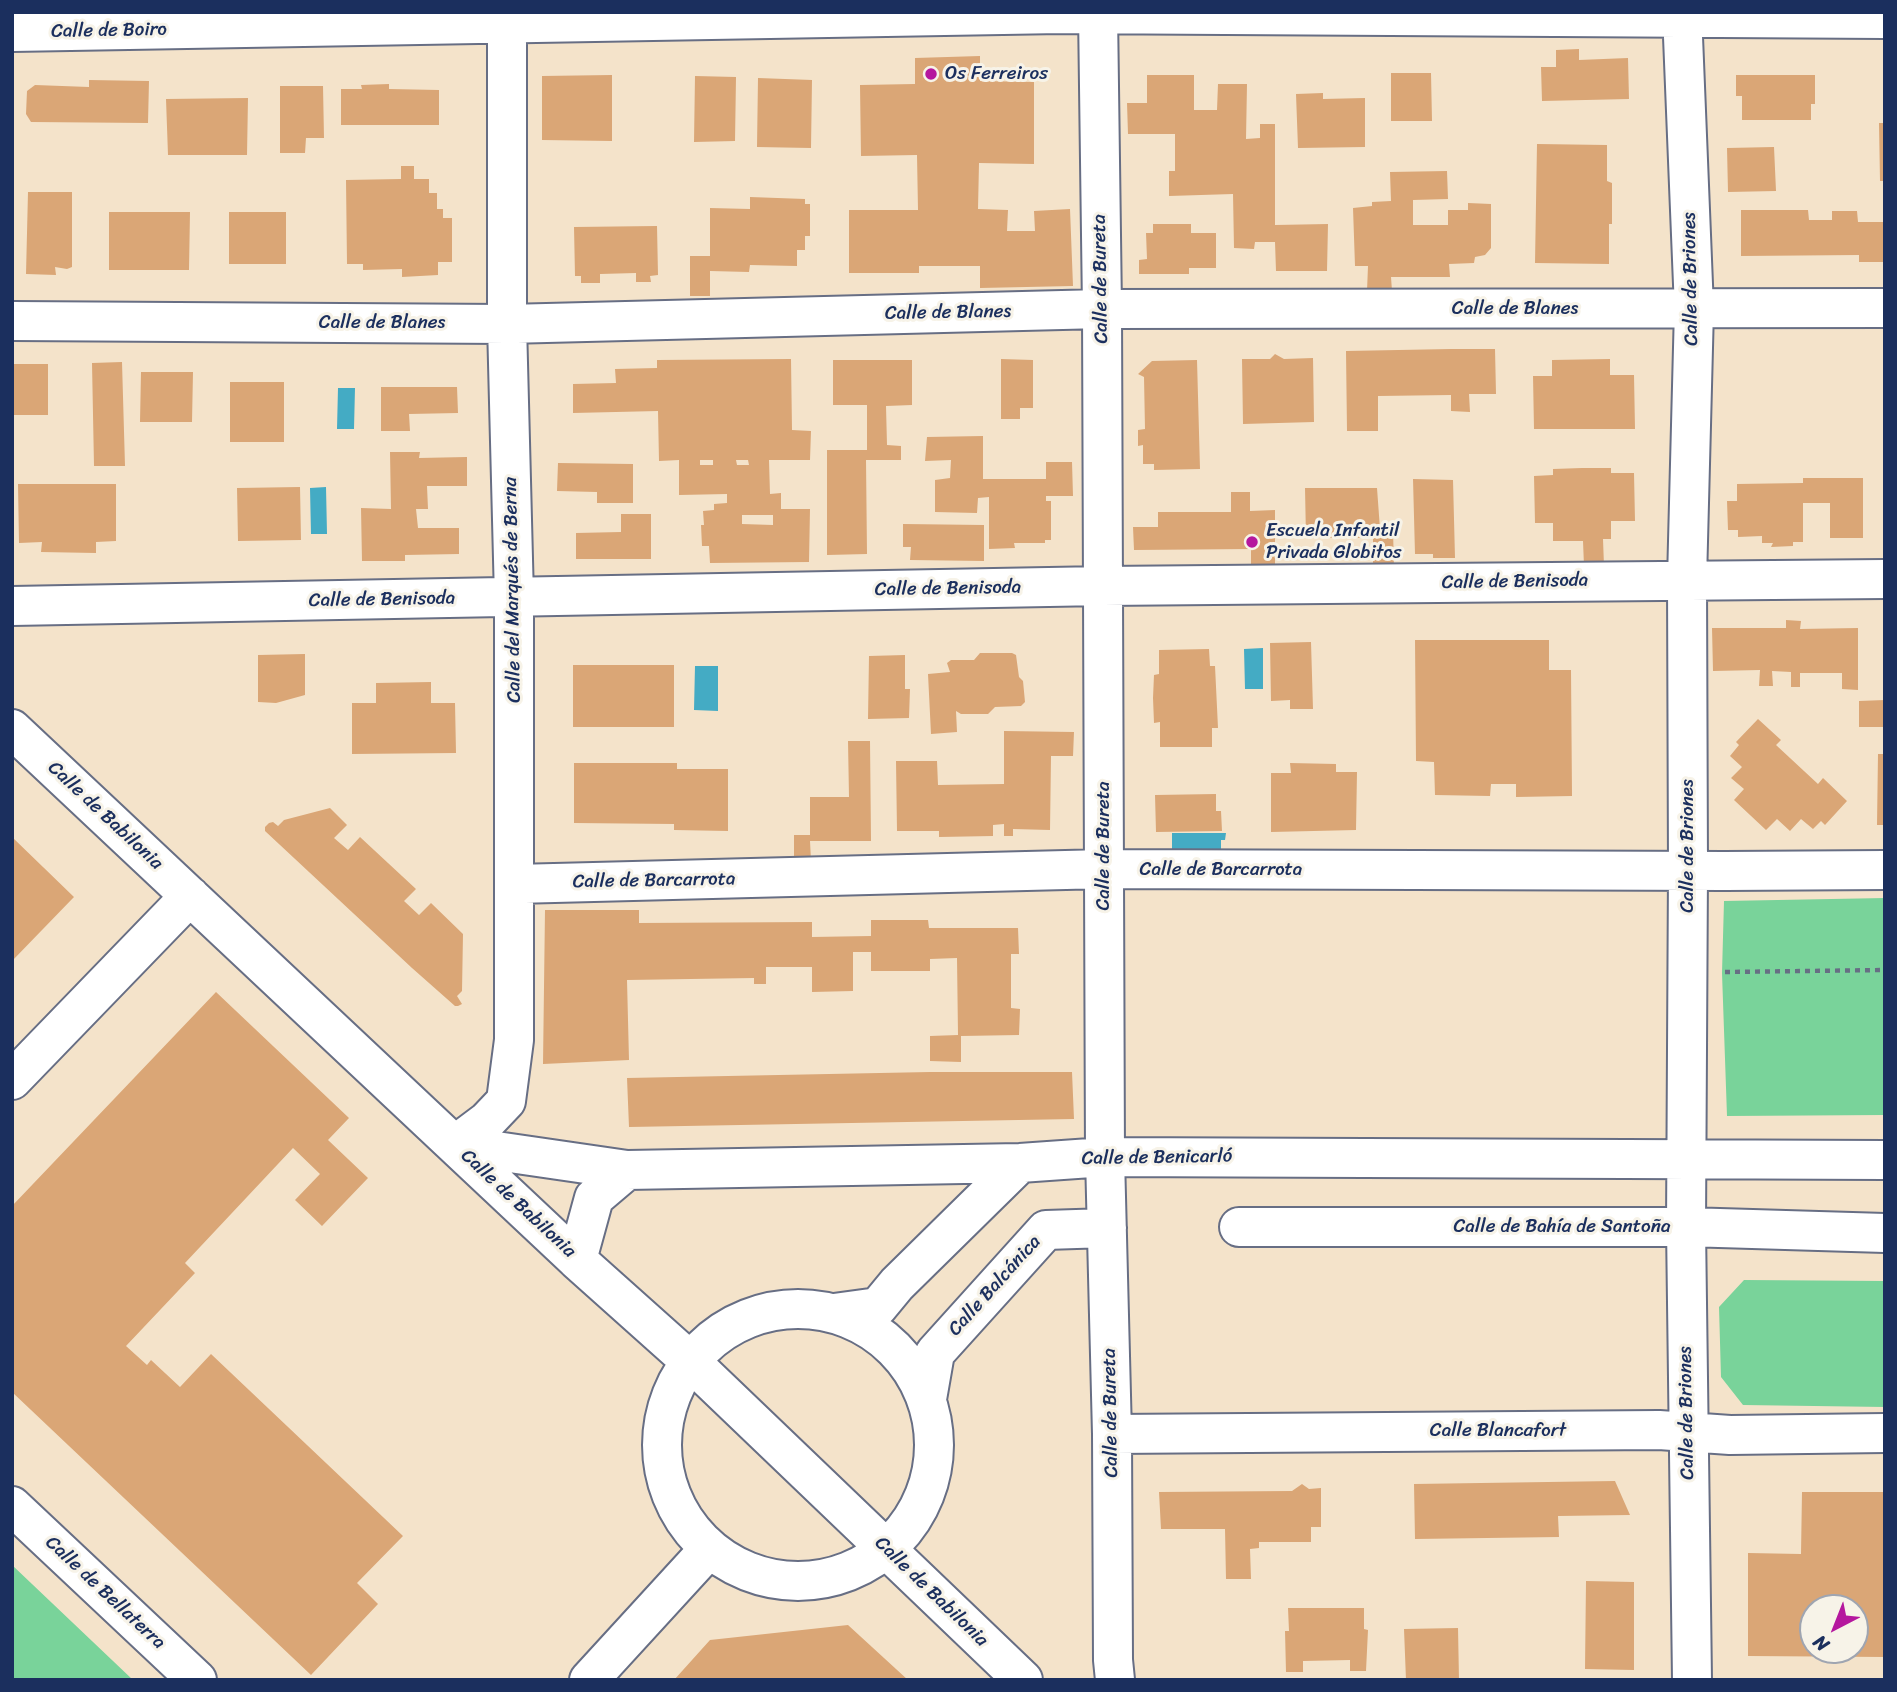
<!DOCTYPE html>
<html>
<head>
<meta charset="utf-8">
<style>
  body { margin:0 }
  #map { position:relative; width:1897px; height:1692px; overflow:hidden; background:#f4e3ca; font-family:Sriracha,sans-serif }
  canvas { display:block }
  .frame { position:absolute; inset:0; border:14px solid #1b2f5e; pointer-events:none }
  .north { position:absolute; left:1799px; top:1594px; width:70px; height:70px; box-sizing:border-box; background:#f7f3e8; border:2px solid #9fa5b1; border-radius:50%; rotate:222deg; font-size:19px; font-weight:700; line-height:28px; text-align:center; color:#1b2f5e }
  .north::after { content:''; display:block; margin:auto; width:24px; height:32px; background:#b5179e; clip-path:polygon(50% 0,100% 100%,50% 72%,0 100%) }
</style>
</head>
<body>
<div id="map">
<canvas width="1897" height="1692"></canvas>
<div class="frame"></div>
<div class="north">N</div>
</div>
<script>
const context = document.querySelector('canvas').getContext('2d');
context.lineJoin = 'round';
function fillPath(path, color) {
  context.fillStyle = color;
  context.fill(path, 'evenodd');
}
function shape(rows) {
  const path = new Path2D();
  for (const r of rows) {
    if (r.length === 3) {
      path.moveTo(r[0] + r[2], r[1]);
      path.arc(r[0], r[1], r[2], 0, 2 * Math.PI);
      continue;
    }
    path.moveTo(r[0], r[1]);
    for (let i = 2; i < r.length; i += 2) path.lineTo(r[i], r[i + 1]);
  }
  return path;
}
function stroke(path, color, width, dash) {
  context.strokeStyle = color;
  context.lineWidth = width;
  context.lineCap = dash ? 'butt' : 'round';
  context.setLineDash(dash || []);
  context.stroke(path);
}
function drawText(font, color, halo, rows, align = 'center') {
  context.font = font + ' Sriracha,sans-serif';
  context.lineWidth = 6;
  context.setLineDash([]);
  context.textBaseline = 'middle';
  context.strokeStyle = halo;
  context.fillStyle = color;
  for (const [text, x, y, turn = 0] of rows) {
    context.save();
    context.translate(x, y);
    context.rotate((+turn || 0) * Math.PI / 180);
    context.textAlign = isNaN(turn) ? turn : align;
    if (halo) context.strokeText(text, 0, 0);
    context.fillText(text, 0, 0);
    context.restore();
  }
}
fillPath(shape([
  [1885,898,1885,1115,1727,1116,1722,973,1724,901],
  [1744,1280,1885,1281,1885,1407,1743,1405,1721,1377,1719,1307],
  [12,1565,133,1680,12,1680]
]), '#79d39a');
fillPath(shape([
  [338,388,355,388,354,429,337,429],
  [326,487,327,534,311,534,310,488],
  [1263,648,1263,689,1245,689,1244,649],
  [695,666,718,666,718,711,694,710],
  [1172,833,1226,833,1225,840,1221,840,1221,851,1172,851]
]), '#44abc4');
fillPath(shape([
  [1579,49,1579,60,1628,58,1629,99,1542,101,1541,67,1556,67,1556,50],
  [980,56,980,81,1034,82,1034,164,979,163,978,209,1008,210,1007,231,1035,231,1034,211,1070,209,1073,286,980,288,980,266,919,266,919,273,849,273,849,210,918,210,917,155,861,156,860,85,915,84,915,58],
  [1391,73,1431,73,1432,121,1391,121],
  [612,75,612,141,542,140,542,76],
  [1147,75,1194,75,1194,110,1217,110,1218,84,1247,84,1246,139,1260,138,1260,124,1275,124,1275,225,1328,224,1327,271,1276,271,1275,242,1255,242,1254,249,1234,248,1233,194,1169,196,1169,171,1175,171,1175,134,1128,134,1127,103,1147,103],
  [1736,75,1815,75,1815,104,1811,104,1811,120,1742,120,1742,96,1736,96],
  [695,76,736,77,735,141,694,142],
  [758,78,812,80,811,148,757,147],
  [89,80,149,81,148,123,31,122,26,114,27,91,35,85,89,87],
  [389,84,389,89,439,90,439,125,341,125,341,89,362,89,361,85],
  [280,86,323,86,324,138,306,138,305,153,280,153],
  [1323,93,1323,99,1365,98,1365,147,1298,148,1296,94],
  [248,98,247,155,168,155,166,99],
  [1879,123,1885,123,1885,181,1880,181],
  [1537,144,1607,145,1607,181,1612,183,1612,224,1609,224,1609,264,1535,263],
  [1774,147,1776,191,1728,192,1727,148],
  [401,166,414,166,414,179,429,179,429,193,437,193,437,209,443,209,443,218,452,218,452,262,438,262,438,275,402,277,402,269,363,270,363,264,347,264,346,180,401,179],
  [1447,171,1448,199,1413,200,1413,225,1448,225,1448,210,1468,210,1468,203,1491,204,1491,248,1485,255,1475,257,1474,263,1449,264,1450,277,1391,277,1392,291,1367,291,1368,266,1355,266,1353,208,1372,206,1372,202,1391,201,1390,172],
  [28,192,72,192,72,267,67,269,55,267,56,275,26,274],
  [750,197,805,199,805,204,810,204,810,236,805,236,805,250,797,250,797,266,750,265,749,272,710,271,710,296,690,296,690,256,710,256,710,208,750,209],
  [1741,210,1808,210,1809,220,1832,220,1832,211,1857,211,1858,222,1885,222,1885,262,1859,262,1859,255,1741,256],
  [109,212,190,212,189,270,109,270],
  [229,212,286,212,286,264,229,264],
  [1153,224,1191,224,1191,233,1216,233,1216,268,1189,268,1189,274,1139,274,1139,260,1147,259,1146,233,1153,233],
  [657,226,658,275,650,276,651,282,636,282,636,273,600,274,600,283,581,283,581,276,575,276,574,227],
  [1451,349,1495,349,1496,394,1469,394,1470,412,1451,411,1451,395,1378,396,1378,431,1347,431,1346,351],
  [1275,354,1284,359,1313,358,1314,422,1243,424,1242,359,1270,359],
  [791,359,792,430,811,431,810,460,769,460,770,494,781,493,781,509,810,509,809,562,710,563,709,546,702,546,701,525,704,525,703,511,714,510,714,504,727,503,727,494,679,495,679,460,659,461,658,411,573,413,573,384,616,383,615,369,657,368,657,360],
  [700,460,713,460,713,465,700,465],
  [736,460,748,460,749,465,737,465],
  [742,515,773,515,773,525,742,524],
  [1001,359,1033,360,1033,408,1020,408,1020,419,1001,419],
  [1610,359,1610,375,1634,375,1635,429,1534,429,1533,376,1552,376,1552,360],
  [833,360,912,360,912,405,886,406,887,445,901,446,901,460,866,460,867,554,827,555,827,450,867,450,867,405,833,405],
  [1197,360,1200,469,1154,470,1154,464,1143,464,1143,445,1138,446,1138,430,1145,429,1144,377,1138,374,1152,361],
  [122,362,125,466,94,466,92,363],
  [12,364,48,364,48,415,12,415],
  [141,372,193,372,192,422,140,422],
  [230,382,284,382,284,442,230,442],
  [381,387,457,387,458,413,409,414,410,431,381,431],
  [983,436,983,479,1046,479,1046,462,1072,462,1073,496,1046,496,1046,501,1051,501,1051,540,1045,540,1045,543,1014,543,1015,548,989,549,989,497,978,498,977,513,935,512,935,480,950,478,951,460,925,461,927,437],
  [390,452,420,452,419,458,467,457,467,486,427,486,428,509,416,509,418,528,459,528,459,554,405,555,405,561,362,561,361,508,391,509],
  [558,463,633,464,633,503,597,503,597,492,557,491],
  [1582,468,1611,468,1611,473,1634,473,1635,521,1611,521,1611,539,1603,539,1604,566,1584,566,1583,541,1553,541,1553,523,1535,523,1534,476,1553,475,1553,469],
  [1803,478,1863,478,1863,538,1830,538,1830,503,1803,503,1803,542,1793,542,1793,546,1771,547,1773,543,1762,543,1762,536,1738,537,1738,530,1728,530,1727,501,1737,501,1737,484,1803,483],
  [1413,479,1453,480,1455,558,1433,558,1433,554,1415,554],
  [18,484,116,484,116,541,96,542,96,553,41,552,42,542,19,543],
  [300,487,301,540,238,541,237,488],
  [1305,488,1377,488,1380,529,1393,529,1394,569,1373,568,1373,538,1306,538],
  [1231,492,1250,492,1250,511,1275,510,1275,572,1251,572,1251,549,1134,550,1133,527,1158,527,1158,512,1231,512],
  [621,514,651,514,651,559,576,559,576,533,621,532],
  [903,524,984,525,984,561,910,560,911,547,903,547],
  [1786,620,1801,621,1800,629,1858,628,1858,690,1842,689,1842,673,1800,673,1800,687,1791,687,1791,672,1772,671,1773,686,1759,686,1760,670,1713,671,1712,628,1786,628],
  [1415,640,1549,640,1549,670,1571,670,1572,796,1516,797,1516,784,1491,784,1490,796,1435,795,1434,762,1416,761],
  [1311,642,1313,709,1290,709,1290,700,1271,701,1270,643],
  [1209,649,1210,666,1215,666,1218,728,1212,728,1212,747,1160,747,1160,722,1154,723,1153,698,1154,675,1159,674,1159,650],
  [980,653,1012,653,1016,655,1019,677,1023,681,1025,702,1021,706,995,707,988,714,961,714,956,711,957,732,931,734,928,674,950,672,947,663,951,660,974,660],
  [305,654,305,695,276,703,258,702,258,655],
  [905,655,905,689,910,689,909,718,868,719,869,656],
  [573,665,674,665,674,727,573,727],
  [431,682,431,703,455,703,456,753,352,754,352,703,376,703,376,683],
  [1885,700,1885,727,1859,727,1859,701],
  [1758,719,1781,740,1776,745,1818,784,1823,778,1847,801,1825,825,1821,821,1813,829,1801,819,1790,831,1777,819,1766,830,1734,800,1744,789,1731,778,1742,767,1730,756,1739,745,1736,742],
  [1004,731,1074,732,1073,756,1051,756,1050,830,1013,829,1013,836,1004,836,1004,824,993,825,993,836,939,837,939,831,897,831,896,761,937,761,938,785,1004,784],
  [848,741,870,741,871,841,810,841,811,861,794,861,794,835,810,835,810,797,849,797],
  [1878,754,1885,754,1885,825,1877,825],
  [574,763,677,763,677,769,728,769,728,831,674,830,674,824,574,823],
  [1290,763,1336,764,1336,772,1357,772,1356,830,1271,832,1271,773,1291,773],
  [1216,794,1216,811,1221,811,1222,831,1156,832,1155,795],
  [330,808,347,825,334,838,348,850,360,837,416,889,404,901,419,915,431,903,463,934,462,991,457,996,462,1004,458,1006,455,1006,412,968,265,831,265,827,269,823,273,822,278,826,284,820],
  [12,837,74,897,12,961],
  [545,910,639,910,639,923,812,922,812,937,871,936,871,920,928,920,929,928,1018,928,1019,954,1011,954,1011,1008,1020,1009,1019,1035,961,1036,961,1062,930,1061,930,1036,958,1035,957,958,930,959,930,971,871,971,871,952,853,952,853,991,812,992,812,967,766,967,766,984,754,984,754,978,627,980,629,1060,543,1064],
  [216,992,349,1118,328,1140,368,1178,322,1226,295,1200,320,1174,293,1148,185,1263,195,1273,126,1346,147,1365,151,1360,180,1387,211,1354,403,1536,357,1583,378,1604,311,1675,12,1392,12,1206],
  [930,1072,1072,1072,1074,1119,629,1127,627,1078],
  [1615,1481,1630,1515,1558,1516,1559,1537,1415,1539,1414,1484],
  [1302,1484,1309,1489,1321,1488,1321,1527,1311,1527,1311,1542,1259,1542,1259,1548,1250,1549,1251,1579,1226,1579,1225,1529,1161,1529,1159,1492,1292,1491],
  [1802,1492,1885,1492,1885,1657,1748,1656,1748,1553,1801,1554],
  [1813,1608,1855,1608,1855,1650,1813,1650],
  [1586,1581,1634,1582,1634,1670,1585,1669],
  [1288,1608,1364,1608,1364,1629,1368,1630,1366,1671,1350,1671,1350,1660,1303,1661,1303,1672,1286,1672,1285,1631,1289,1631],
  [848,1625,908,1680,674,1680,710,1640],
  [1458,1628,1459,1680,1406,1680,1404,1629]
]), '#daa676');
const minor = shape([
  [1098,12,1102,309,1105,1157,1112,1434,1113,1660,1115,1680],
  [1682,12,1694,309,1687,580,1688,871,1686,1227,1692,1680],
  [12,32,1061,14,1885,19],
  [12,321,507,324,1102,309,1885,308],
  [12,606,1103,586,1885,579],
  [12,729,577,1260,690,1361,1023,1680],
  [515,884,1105,869,1725,871,1885,870],
  [12,1080,190,896],
  [455,1145,487,1121,506,1101,514,1040,514,598,507,324,507,12],
  [455,1145,627,1170],
  [1239,1227,1686,1227,1885,1233],
  [577,1260,594,1198,627,1170,1020,1163,1105,1157,1885,1160],
  [798,1445,136],
  [834,1313,878,1307,897,1284,1020,1163],
  [927,1399,935,1353,1046,1230,1107,1228],
  [1112,1434,1659,1430,1730,1435,1885,1433],
  [12,1506,197,1680],
  [589,1680,709,1549]
]);
stroke(minor, '#676e84', 42);
stroke(shape([
  [1725,972,1885,970]
]), '#676e84', 4.5, [5, 5]);
stroke(minor, '#fff', 38);
for (const [x, y, r, color] of [
  [931,74,7,"#b5179e"],
  [1252,542,7,"#b5179e"]
]) {
  const dot = new Path2D();
  dot.arc(x, y, r, 0, 2 * Math.PI);
  context.fillStyle = color;
  context.fill(dot);
  stroke(dot, '#f7f3e8', 2.5);
}
drawText('19px', '#1b2f5e', '#f7f3e8', [
  ["Calle de Boiro",109,31,-1],
  ["Calle de Bureta",1101,279,-91],
  ["Calle de Briones",1691,279,-91],
  ["Calle de Blanes",1515,309],
  ["Calle de Blanes",948,313,-1],
  ["Calle de Blanes",382,323],
  ["Calle de Benisoda",1515,582,-1],
  ["Calle de Benisoda",948,589,-1],
  ["Calle del Marqués de Berna",513,590,-91],
  ["Calle de Benisoda",382,600,-1],
  ["Calle de Babilonia",105,816,43],
  ["Calle de Bureta",1104,846,-90],
  ["Calle de Briones",1688,846,-90],
  ["Calle de Barcarrota",1221,870],
  ["Calle de Barcarrota",654,881,-1],
  ["Calle de Benicarló",1157,1158,-1],
  ["Calle de Babilonia",518,1204,43],
  ["Calle de Bahía de Santoña",1562,1227],
  ["Calle Balcánica",995,1286,-48],
  ["Calle de Bureta",1111,1413,-91],
  ["Calle de Briones",1687,1413,-91],
  ["Calle Blancafort",1498,1431],
  ["Calle de Babilonia",931,1592,44],
  ["Calle de Bellaterra",105,1593,43]
]);
drawText('19px', '#1b2f5e', '#f7f3e8', [
  ["Os Ferreiros",945,74],
  ["Escuela Infantil",1266,531],
  ["Privada Globitos",1266,553]
], 'left');
</script>
</body>
</html>
